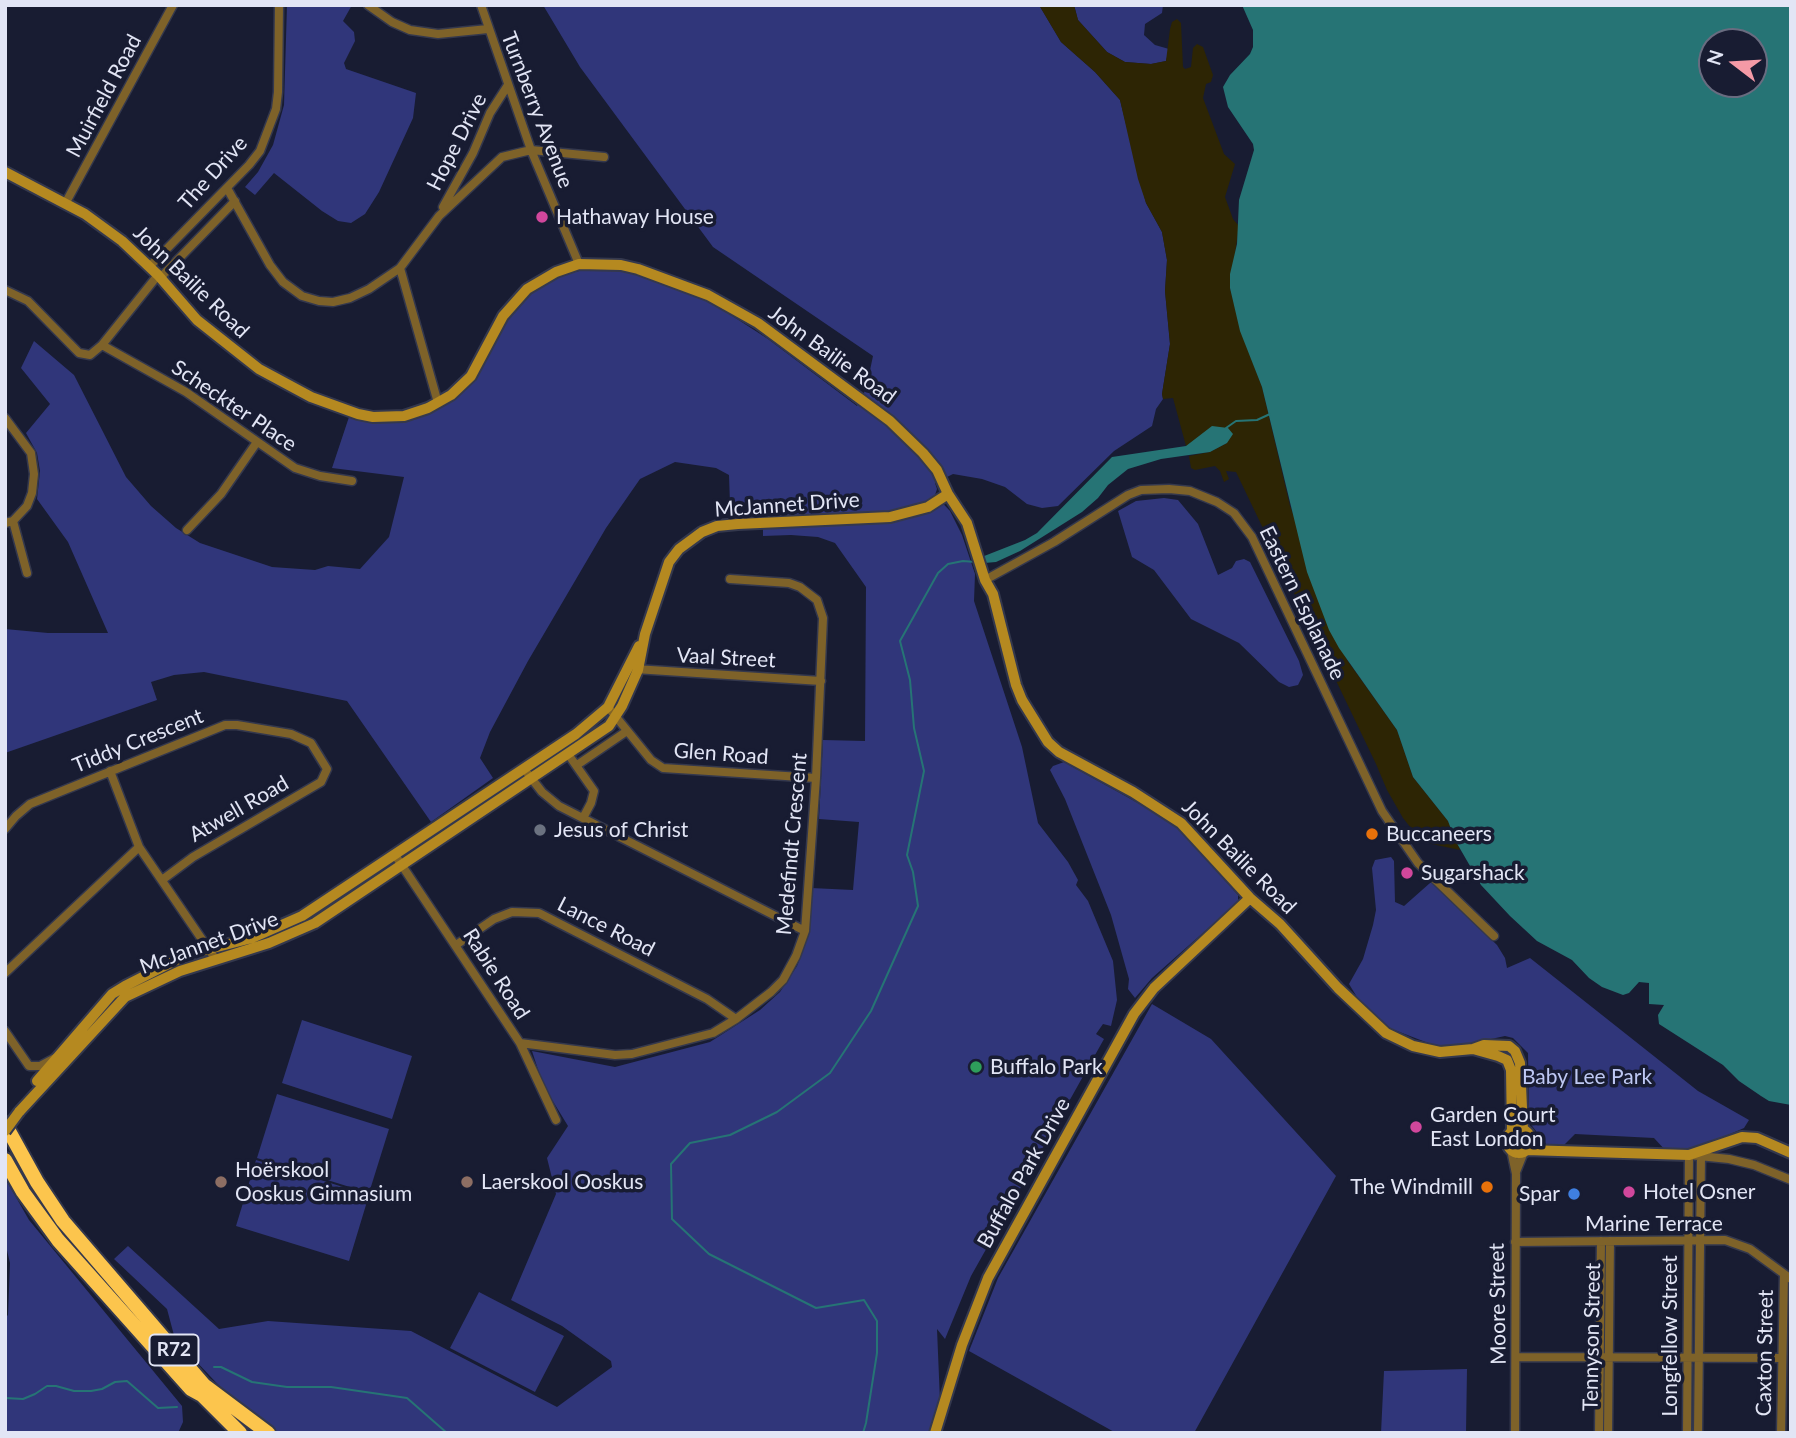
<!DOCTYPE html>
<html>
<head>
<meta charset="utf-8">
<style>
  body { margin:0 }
  #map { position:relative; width:1796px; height:1438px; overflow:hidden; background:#181c32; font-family:Lato,sans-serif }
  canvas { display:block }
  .frame { position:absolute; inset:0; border:7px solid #e2e5f5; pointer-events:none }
  .north { position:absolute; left:1698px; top:28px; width:70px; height:70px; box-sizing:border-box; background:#181c32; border:2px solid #696c80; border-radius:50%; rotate:287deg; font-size:19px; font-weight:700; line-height:28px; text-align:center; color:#e2e5f5 }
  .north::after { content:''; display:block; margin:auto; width:24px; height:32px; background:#f49aa6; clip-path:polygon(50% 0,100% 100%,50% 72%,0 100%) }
</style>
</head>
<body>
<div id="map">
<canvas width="1796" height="1438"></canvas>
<div class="frame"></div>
<div class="north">N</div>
</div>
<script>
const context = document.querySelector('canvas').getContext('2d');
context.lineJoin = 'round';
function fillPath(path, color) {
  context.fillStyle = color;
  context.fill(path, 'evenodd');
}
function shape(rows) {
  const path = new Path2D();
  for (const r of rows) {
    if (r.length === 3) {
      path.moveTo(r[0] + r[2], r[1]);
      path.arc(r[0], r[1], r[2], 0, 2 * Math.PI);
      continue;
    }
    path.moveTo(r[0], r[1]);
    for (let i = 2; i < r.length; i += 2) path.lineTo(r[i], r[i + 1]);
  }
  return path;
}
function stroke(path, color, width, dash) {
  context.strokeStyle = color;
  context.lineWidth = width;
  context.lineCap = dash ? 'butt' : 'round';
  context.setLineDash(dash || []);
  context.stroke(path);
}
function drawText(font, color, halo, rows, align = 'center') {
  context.font = font + ' Lato,sans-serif';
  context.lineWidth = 7;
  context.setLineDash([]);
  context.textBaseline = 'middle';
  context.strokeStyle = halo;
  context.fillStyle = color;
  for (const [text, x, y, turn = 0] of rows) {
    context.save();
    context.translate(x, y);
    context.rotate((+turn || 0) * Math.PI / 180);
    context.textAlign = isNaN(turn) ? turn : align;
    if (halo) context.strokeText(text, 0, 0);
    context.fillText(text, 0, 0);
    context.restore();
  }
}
fillPath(shape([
  [287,5,352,5,343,21,354,32,355,41,344,63,346,69,416,93,413,118,379,192,365,214,351,223,338,221,322,211,274,173,255,195,245,187,258,172,273,145,284,105],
  [543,5,1039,5,1061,42,1095,72,1120,100,1146,203,1162,232,1167,260,1165,291,1170,344,1162,394,1163,399,1156,409,1152,426,1114,451,1058,506,1042,508,1027,504,1005,487,982,479,953,474,935,483,937,489,935,495,950,511,962,535,975,574,974,601,1022,747,1038,823,1068,862,1078,880,1076,885,1088,901,1113,961,1117,1000,1111,1026,1103,1024,1096,1034,1104,1039,971,1276,945,1339,937,1329,940,1401,929,1433,279,1433,243,1411,175,1339,167,1309,114,1259,128,1246,219,1329,268,1321,411,1331,557,1407,612,1367,611,1361,562,1326,511,1300,556,1194,547,1158,568,1126,543,1085,532,1051,615,1067,710,1042,760,1010,780,992,797,966,809,934,811,888,853,890,859,822,819,819,823,740,865,741,866,587,835,543,818,537,791,535,763,536,763,518,757,507,730,504,729,475,716,468,675,462,640,479,606,528,528,661,490,732,480,758,493,778,431,822,347,701,204,672,174,675,151,682,157,700,5,753,5,629,48,633,108,633,68,542,37,499,40,471,37,453,26,433,50,404,21,368,34,341,74,375,126,477,151,506,176,528,200,543,272,567,315,570,328,566,360,569,389,537,404,477,332,468,349,417,390,423,439,409,473,382,505,320,525,296,543,283,564,274,589,269,616,269,648,278,692,294,720,308,768,339,857,406,866,389,873,356,713,247,580,67],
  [1074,5,1163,5,1162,13,1145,24,1144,35,1155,45,1169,49,1166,61,1151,64,1125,62,1107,52,1078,20],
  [1164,498,1178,500,1198,524,1218,575,1232,568,1236,561,1244,559,1250,562,1299,661,1303,675,1298,685,1289,687,1279,682,1239,643,1191,619,1154,570,1132,557,1118,511,1136,501],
  [1064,762,1147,808,1179,829,1238,895,1238,902,1152,978,1135,998,1128,989,1129,979,1111,915,1065,799,1050,770,1053,766],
  [1391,857,1394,861,1395,902,1404,906,1430,883,1433,883,1497,945,1505,958,1507,968,1530,958,1698,1091,1749,1120,1744,1128,1691,1151,1666,1151,1654,1138,1575,1134,1561,1148,1546,1144,1529,1122,1528,1053,1513,1038,1505,1036,1463,1045,1436,1046,1389,1028,1363,1007,1349,984,1363,959,1373,925,1376,910,1372,868,1375,860],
  [1152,1004,1211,1039,1336,1176,1194,1433,1116,1433,969,1351,998,1278],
  [302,1020,412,1056,392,1119,282,1083],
  [277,1094,389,1129,369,1193,257,1158],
  [256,1160,369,1195,349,1261,236,1226],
  [5,1178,29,1220,182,1406,183,1422,178,1433,5,1433,5,1318,8,1315,10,1263,5,1242],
  [479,1292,564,1336,535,1392,450,1348],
  [1467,1369,1466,1433,1381,1433,1384,1371]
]), '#30367a');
fillPath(shape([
  [1039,5,1074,5,1078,20,1107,52,1125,62,1151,64,1166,61,1170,29,1172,22,1177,19,1181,23,1183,67,1185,69,1191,67,1193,48,1197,44,1203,47,1213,75,1211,82,1206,84,1203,98,1224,154,1235,164,1225,197,1233,219,1239,226,1230,288,1241,331,1262,387,1290,506,1347,660,1397,730,1413,777,1448,821,1460,850,1422,842,1403,818,1387,790,1376,764,1236,472,1226,471,1229,479,1224,482,1220,471,1215,466,1195,470,1191,468,1189,456,1210,452,1227,443,1200,435,1193,443,1186,446,1173,398,1163,399,1162,394,1170,344,1165,291,1167,260,1162,232,1146,203,1138,179,1120,100,1095,72,1061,42]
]), '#2d2504');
fillPath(shape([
  [1242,5,1791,5,1791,1105,1769,1101,1761,1096,1739,1081,1723,1065,1659,1024,1658,1015,1664,1005,1649,1004,1649,983,1639,982,1629,993,1623,995,1602,987,1589,978,1572,960,1537,941,1510,916,1481,885,1455,840,1448,821,1413,777,1397,730,1339,648,1329,630,1307,572,1262,387,1240,331,1230,288,1230,274,1237,244,1239,200,1254,150,1253,144,1228,107,1223,87,1230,75,1250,54,1253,47,1253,30],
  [1712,42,1754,42,1754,84,1712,84],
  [1212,426,1228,428,1233,434,1227,443,1210,452,1161,459,1128,469,1108,485,1098,498,1082,512,1020,551,996,562,973,564,974,560,1025,540,1037,533,1112,457,1186,446]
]), '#267475');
stroke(shape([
  [1226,428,1236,421,1257,420,1270,414],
  [214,1367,221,1367,252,1382,287,1387,331,1387,407,1398,447,1433],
  [5,1398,23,1399,35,1394,47,1386,56,1386,74,1391,91,1391,102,1389,115,1382,127,1381,158,1408,177,1407],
  [863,1433,866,1423,877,1353,877,1321,864,1300,816,1308,709,1254,672,1219,671,1164,690,1143,730,1135,777,1112,830,1073,871,1011,918,906,913,872,907,855,924,771,914,728,910,680,900,641,938,573,948,564,963,561,975,562]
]), '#267475', 2);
const street = shape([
  [368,5,392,22,410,30,438,34,488,29],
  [481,5,531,150,579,264],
  [227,188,270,265,283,282,302,296,319,301,333,302,350,298,369,289,400,268,439,216,502,157,531,150,604,157],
  [65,204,173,5],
  [443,207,473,153,490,113,508,85],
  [149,267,249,165,260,151,276,109,278,92,279,5],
  [400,268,438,403],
  [160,278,235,201],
  [5,290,28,301,79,353,90,355,102,345,158,275],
  [102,345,186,392,295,468,320,476,352,481],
  [5,418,31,453,34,474,32,493,27,506,13,521,5,523],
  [13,521,27,573],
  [187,530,221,494,257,442],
  [985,580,1054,542,1128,495,1141,490,1169,489,1190,491,1217,502,1234,513,1252,537,1382,811,1418,863,1494,936],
  [635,669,821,681],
  [608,707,651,760,663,768,816,778],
  [568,754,594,791,591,803,583,818],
  [577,765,627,731],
  [110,771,139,847,216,960],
  [528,774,542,792,559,806,805,931],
  [5,829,16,816,30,804,225,725,237,725,291,734,311,743,327,769,321,782,193,857,162,880],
  [395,855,520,1043,556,1120],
  [456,945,494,919,512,912,539,913,707,999,736,1019],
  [5,973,139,847],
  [5,1031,29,1066,40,1066,55,1058],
  [520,1043,615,1055,632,1054,713,1033,736,1019,771,992,783,980,796,956,805,931,816,778,823,618,817,600,800,587,789,583,730,579],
  [1511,1150,1516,1174,1515,1433],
  [1516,1172,1524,1152],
  [1515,1242,1725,1240,1750,1249,1791,1279],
  [1516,1357,1781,1358],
  [1599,1433,1601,1241],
  [1608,1433,1610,1241],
  [1687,1433,1689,1155,1729,1159,1754,1165,1791,1180],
  [1698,1433,1701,1156],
  [1781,1433,1784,1274]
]);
const secondary = shape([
  [5,172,85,214,122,241,158,275,197,320,259,369,311,397,358,414,373,417,404,416,428,408,451,395,471,376,503,316,527,289,556,272,579,264,621,265,638,269,708,295,758,323,890,421,923,453,937,470,948,494,967,523,985,580,993,594,1016,685,1022,700,1048,742,1059,752,1133,792,1181,823,1250,898,1280,924,1338,988,1386,1033,1413,1046,1440,1052,1473,1049,1484,1045,1509,1046,1515,1051,1520,1063,1523,1130],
  [1473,1049,1498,1056,1507,1060,1511,1070,1512,1132],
  [37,1081,112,994,125,986,186,955,252,938,302,916,576,734,608,707,639,646],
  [19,1112,125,997,180,971,269,943,315,923,609,726,622,706,638,670,645,634,669,562,679,549,702,532,717,526,738,524,890,517,928,507,948,494],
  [1519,1141,12],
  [1526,1150,1689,1155,1742,1137,1757,1138,1791,1153],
  [935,1433,962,1345,988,1278,1134,1014,1154,988,1250,898]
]);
const highway = shape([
  [5,1124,37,1182,63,1221,204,1385,268,1433],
  [5,1160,23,1192,58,1240,191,1389,202,1395,240,1433]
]);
stroke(street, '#34384d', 11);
stroke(secondary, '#34384d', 14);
stroke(highway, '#34384d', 18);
stroke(street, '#7e6229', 8);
stroke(secondary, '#b58920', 10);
stroke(highway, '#fcc54d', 14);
const secondaryBridge = shape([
  [5,1131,19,1112]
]);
stroke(secondaryBridge, '#34384d', 14, []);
stroke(secondaryBridge, '#b58920', 10);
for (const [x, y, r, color] of [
  [542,217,7,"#d1479c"],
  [540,830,7,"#6b7280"],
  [1372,834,7,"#e8710a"],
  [1407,873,7,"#d1479c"],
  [976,1067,7,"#2e9e5b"],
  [1416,1127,7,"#d1479c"],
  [221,1182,7,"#8d6e63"],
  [467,1182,7,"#8d6e63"],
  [1487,1187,7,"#e8710a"],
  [1629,1192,7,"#d1479c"],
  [1574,1194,7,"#3f7fe0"]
]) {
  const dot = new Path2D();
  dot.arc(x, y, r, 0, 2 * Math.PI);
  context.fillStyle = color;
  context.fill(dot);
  stroke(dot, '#181c32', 2.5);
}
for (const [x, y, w] of [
  [174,1350,49]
]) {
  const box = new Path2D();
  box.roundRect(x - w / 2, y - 15.5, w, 31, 5);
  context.fillStyle = '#181c32';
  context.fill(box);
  stroke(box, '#e2e5f5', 2);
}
drawText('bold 19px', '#e2e5f5', null, [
  ["R72",174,1350]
]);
drawText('21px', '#e2e5f5', '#181c32', [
  ["Muirfield Road",104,96,-62],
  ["Turnberry Avenue",537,110,69],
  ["Hope Drive",457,142,-63],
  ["The Drive",213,173,-48],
  ["John Bailie Road",191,282,44],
  ["John Bailie Road",832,355,36],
  ["Scheckter Place",234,406,34],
  ["McJannet Drive",787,505,-4],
  ["Eastern Esplanade",1302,603,64],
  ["Vaal Street",726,658,3],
  ["Tiddy Crescent",138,741,-22],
  ["Glen Road",721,754,4],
  ["Atwell Road",239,809,-30],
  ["Medefindt Crescent",792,844,-85],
  ["John Bailie Road",1239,857,45],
  ["Lance Road",606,927,27],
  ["McJannet Drive",209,943,-20],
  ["Rabie Road",496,974,57],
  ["Buffalo Park Drive",1024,1173,-61],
  ["Marine Terrace",1654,1224],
  ["Moore Street",1498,1304,-91],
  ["Longfellow Street",1670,1336,-90],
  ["Tennyson Street",1592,1337,-89],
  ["Caxton Street",1765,1353,-89]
]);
drawText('21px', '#e2e5f5', '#181c32', [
  ["Hathaway House",556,217],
  ["Jesus of Christ",554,830],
  ["Buccaneers",1386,834],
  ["Sugarshack",1421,873],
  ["Buffalo Park",990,1067],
  ["Garden Court",1430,1115],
  ["East London",1430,1139],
  ["Hoërskool",235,1170],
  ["Ooskus Gimnasium",235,1194],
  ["Laerskool Ooskus",481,1182],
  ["The Windmill",1473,1187,"right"],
  ["Hotel Osner",1643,1192],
  ["Spar",1560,1194,"right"]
], 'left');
drawText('21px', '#bec8f3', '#181c32', [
  ["Baby Lee Park",1587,1077]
]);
</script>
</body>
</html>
